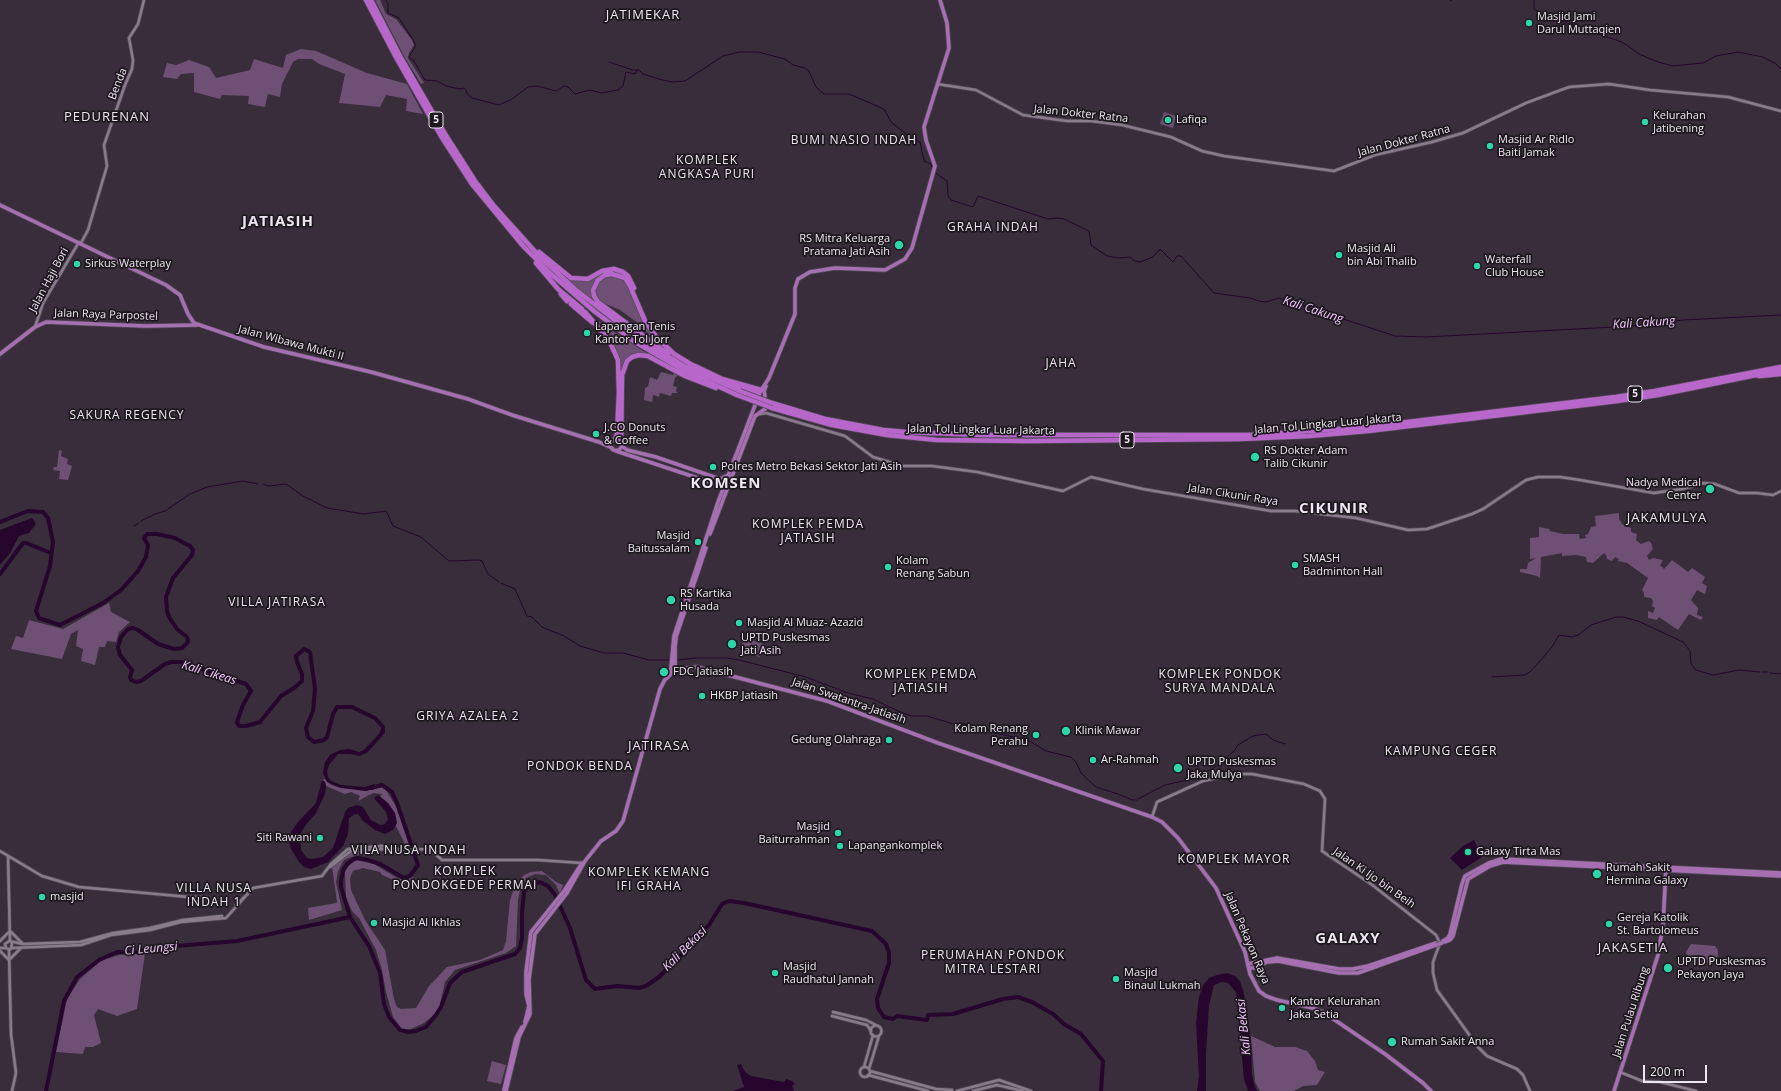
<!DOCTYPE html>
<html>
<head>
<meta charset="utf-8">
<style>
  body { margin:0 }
  #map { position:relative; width:1781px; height:1091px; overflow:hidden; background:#392d3c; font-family:"Open Sans",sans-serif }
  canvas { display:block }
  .scale { position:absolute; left:1643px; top:1065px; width:64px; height:18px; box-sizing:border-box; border:2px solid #ede5ef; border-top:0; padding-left:5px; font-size:12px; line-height:14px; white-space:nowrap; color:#ede5ef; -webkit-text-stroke:3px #1d181e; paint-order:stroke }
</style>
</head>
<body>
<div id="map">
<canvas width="1781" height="1091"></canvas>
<div class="scale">200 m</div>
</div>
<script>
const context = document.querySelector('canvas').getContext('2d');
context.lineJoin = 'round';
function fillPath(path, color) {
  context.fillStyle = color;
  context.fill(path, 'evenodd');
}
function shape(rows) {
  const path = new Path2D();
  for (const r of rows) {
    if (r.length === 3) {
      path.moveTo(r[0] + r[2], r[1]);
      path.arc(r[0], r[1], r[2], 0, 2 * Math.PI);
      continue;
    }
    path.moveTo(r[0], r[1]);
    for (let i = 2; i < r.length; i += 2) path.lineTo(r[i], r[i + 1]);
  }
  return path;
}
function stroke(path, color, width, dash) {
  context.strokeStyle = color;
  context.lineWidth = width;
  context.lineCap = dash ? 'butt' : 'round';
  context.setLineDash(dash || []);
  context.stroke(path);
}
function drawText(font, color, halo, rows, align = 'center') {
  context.font = font + ' "Open Sans",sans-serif';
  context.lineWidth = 3.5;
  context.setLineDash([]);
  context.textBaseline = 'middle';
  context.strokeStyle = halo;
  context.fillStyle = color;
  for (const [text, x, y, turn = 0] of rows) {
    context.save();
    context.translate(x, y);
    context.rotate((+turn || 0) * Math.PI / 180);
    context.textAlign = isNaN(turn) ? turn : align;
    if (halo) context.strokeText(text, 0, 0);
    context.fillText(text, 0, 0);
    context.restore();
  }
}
fillPath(shape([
  [375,0,380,0,386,14,396,19,412,40,414,45,409,53,408,58,424,83,421,84,405,58],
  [301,49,316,51,367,73,407,84,423,114,406,111,407,99,386,95,380,107,339,103,345,74,319,64,312,59,298,59,293,62,282,84,280,97,268,94,265,107,248,104,249,96,222,95,220,99,194,92,194,73,181,74,177,79,163,77,167,63,176,65,189,60,209,67,216,78,250,70,254,59,283,68,286,55],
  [1164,112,1176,116,1173,128,1160,124],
  [604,271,619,271,625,276,613,271,603,274,596,280,592,289,602,310,564,277,573,280,585,281],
  [610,274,624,278,658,342,669,352,657,344,642,326,620,310,599,301,595,294,596,283],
  [597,320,637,347,655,358,631,356,621,374,615,347],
  [661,372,673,375,674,373,678,375,675,378,673,386,677,387,676,391,678,393,672,393,671,396,660,393,659,397,653,395,652,402,644,400,645,388,648,386,650,377,657,380],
  [59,450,62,451,61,456,68,459,67,464,72,466,68,480,59,479,60,471,53,470,54,467,57,467],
  [1619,513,1619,519,1623,525,1631,528,1631,532,1637,534,1636,540,1641,544,1649,541,1651,543,1653,549,1647,556,1649,560,1653,558,1663,560,1660,565,1664,569,1672,560,1688,572,1692,568,1705,577,1702,583,1707,586,1705,594,1697,590,1691,600,1698,608,1697,615,1703,617,1701,620,1689,614,1678,630,1659,617,1657,620,1648,618,1648,611,1653,613,1655,608,1652,606,1653,601,1651,598,1644,597,1644,593,1642,590,1648,578,1627,563,1618,561,1619,559,1615,557,1612,561,1607,559,1606,555,1604,553,1593,563,1587,562,1586,557,1576,555,1562,556,1562,553,1541,557,1540,578,1537,576,1520,572,1520,569,1527,569,1528,563,1536,558,1530,559,1530,538,1539,537,1539,527,1549,529,1550,531,1563,534,1579,534,1580,539,1586,538,1585,535,1588,534,1591,527,1596,526,1595,516],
  [109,603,111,612,130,622,119,632,116,642,107,641,105,647,99,647,95,665,81,661,83,649,76,646,78,630,71,634,62,659,11,649,16,636,23,638,29,620,63,629],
  [744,638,764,644,760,657,740,652],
  [325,779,331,785,341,788,384,787,397,808,409,840,411,846,408,850,396,826,395,813,380,796,383,794,373,793,358,801,360,796,351,792,345,794,326,786,325,782,322,780],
  [365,850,366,856,358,855,348,858,344,860,338,871,336,882,342,910,309,920,308,908,336,903,337,902,332,867,351,851],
  [356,860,374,864,397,878,404,880,413,877,415,880,403,884,382,875,380,872,363,868,353,871,350,878,351,890,365,920,385,950,394,999,397,1007,401,1009,416,1008,429,986,447,967,480,960,503,950,506,941,510,900,515,885,524,875,531,872,542,871,556,882,563,885,560,894,556,885,546,875,535,874,526,878,520,890,518,900,516,946,506,953,455,970,445,982,439,1008,435,1014,424,1023,411,1029,402,1029,393,1017,386,992,382,970,376,950,359,918,352,911,346,898,345,872,351,862],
  [1691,944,1715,946,1718,950,1718,956,1716,961,1713,963,1690,962,1686,952],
  [145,953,137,1009,117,1016,98,1009,94,1015,101,1043,93,1047,85,1047,83,1054,56,1052,67,999,80,979,102,960,120,955],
  [1251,1036,1275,1047,1295,1047,1307,1051,1315,1061,1318,1070,1325,1072,1317,1085,1303,1086,1294,1091,1260,1091,1255,1082],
  [492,1061,506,1065,501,1084,487,1081]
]), '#6d5073');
fillPath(shape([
  [32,518,36,524,29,533,19,536,10,553,0,565,0,530],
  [382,727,385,727,383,735,368,752,360,756,350,754,338,754,329,765,327,771,328,777,331,781,341,785,365,787,374,784,377,788,366,791,341,788,327,782,323,773,325,762,330,755,340,750,349,749,359,752,364,750,379,734],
  [322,780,325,782,326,786,325,794,316,813,305,826,300,835,301,850,307,858,311,859,323,857,333,848,345,812,348,808,357,805,363,807,371,820,380,825,385,824,388,819,386,812,374,798,378,795,388,803,395,813,397,823,393,830,385,834,375,830,363,821,358,814,355,814,349,818,348,834,343,846,328,862,311,869,304,867,299,862,291,849,289,841,291,832,298,822,316,803],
  [1474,840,1482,857,1462,870,1450,858,1463,846],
  [1227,973,1235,976,1240,981,1244,994,1251,1042,1252,1074,1254,1084,1257,1091,1248,1091,1244,1079,1236,992,1228,983,1221,982,1214,985,1209,1005,1206,1054,1206,1091,1197,1091,1199,1076,1196,1023,1199,997,1203,985,1209,978,1217,975],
  [741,1064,745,1072,751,1076,784,1082,786,1079,792,1081,795,1084,792,1086,794,1091,733,1091,744,1087,737,1065]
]), '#26062d');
stroke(shape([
  [386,0,388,4,388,13,399,18,415,43,415,47,409,57,414,61,425,80,437,81,446,86,460,89,464,88,466,90,467,94,472,98,499,105,512,99,528,87,537,86,556,91,564,86,568,87,575,94,590,90,601,93,618,90,623,86,626,72,635,74,638,69,643,74,659,79,672,82,685,81,723,56,739,52,758,52,785,59,793,65,805,68,809,71,816,87,824,94,849,94,884,109,891,122,910,137,920,142,924,161,931,164,933,169],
  [1534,0,1534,9,1541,13,1578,27],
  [1450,1,1452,0],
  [1581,28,1622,42,1639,54,1658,62,1673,66,1703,63,1716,56,1738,52,1763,57,1776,64,1781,69],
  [609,62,633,70,637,70],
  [934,172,947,181,948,196,951,200,973,207,978,196,1048,219,1058,218,1064,219,1089,231,1091,245,1107,256,1119,258,1130,257,1135,261,1140,262,1153,257,1160,249,1173,262,1177,256,1181,256,1214,293,1250,298,1259,301,1266,302,1279,298,1395,336,1426,337,1633,326,1683,320,1781,315],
  [263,484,268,486,286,484,303,496,327,508,364,514,386,511,393,526,421,537,449,561,479,560,482,561,488,574,499,582],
  [141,521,155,514,165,511,190,494,207,487,243,481,258,484],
  [134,526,139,523],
  [501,583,515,589,527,616,532,617,542,627,564,636,580,646,604,653,623,653,649,660,671,660],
  [677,660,696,658,727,658,739,660,806,677,848,693,873,699,900,712,912,716,927,716,957,725,964,724,977,726,995,733,1028,740,1046,751,1071,757,1076,762,1081,773,1096,787,1118,794,1132,800,1137,800],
  [1763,672,1767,672],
  [1770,673,1781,674],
  [1492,677,1525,675,1530,672,1541,660,1552,647,1559,635,1572,637,1578,635,1591,625,1616,617,1623,617,1638,621,1683,642,1690,651,1691,664,1696,670,1713,675,1739,670,1760,672],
  [1138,799,1165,785,1196,778,1218,765,1234,751,1238,745,1253,736,1266,734,1273,740,1285,744]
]), '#26062d', 1);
stroke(shape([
  [0,522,28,511,43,512,48,518,53,542,50,566,36,611,39,618,60,625,103,603,121,590,138,571,146,557,148,545,144,538,147,534,157,534,175,538,190,546,193,550,192,555,173,578,166,597,167,611,169,617,177,629,187,637,188,642,182,648,174,649,158,644,138,630,133,628,128,629,121,637,118,647,120,655,132,670,130,677,131,680,136,682,141,681,165,664,171,662,181,662,246,684,251,691,243,705,237,722,239,726,246,726,260,722,281,696,294,688,302,681,302,674,297,662,296,656,304,649,310,652,315,689,313,711,306,728,308,737,314,742,324,740,327,737,333,714,337,707,352,707,375,718,383,727,383,732],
  [0,574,23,543,26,543,51,553],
  [371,788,382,785,392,792,397,803,418,865,410,876,404,878,380,864,368,860,358,858,354,859,347,864,343,870,341,881,341,887,350,917,369,946,380,973,384,1004,389,1017,400,1030,408,1032,416,1031,426,1027,436,1015,441,1007,450,983,462,972,515,954,520,948,522,938,522,913,524,892,529,885,540,882,548,886,555,895,570,928,586,980,595,989,617,986,639,988,646,986,659,977,686,950,709,925,722,904,729,901,744,903,872,931,886,944,889,953,889,963,877,999,878,1008,884,1017,893,1019,897,1016,927,1020,928,1015,953,1014,1003,999,1018,997,1032,1002,1053,1014,1064,1024,1081,1034,1103,1061,1101,1091],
  [46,1091,64,1001,77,977,99,960,117,952,135,952,164,947,237,941,350,917]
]), '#26062d', 4);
const minor = shape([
  [937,84,976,90,1023,115,1067,121,1091,121,1122,125,1171,137,1202,151,1224,156,1334,171,1375,155,1432,142,1463,133,1526,103,1569,87,1609,84,1650,90,1728,97,1781,111],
  [81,243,88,230,107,166,104,145,125,85,132,69,133,60,129,38,138,24,144,0],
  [35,327,43,303,79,242],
  [760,414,766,413,845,436,873,457,903,466,932,466,977,472,1063,491,1091,477,1143,489,1271,511,1295,511,1356,518,1408,530,1427,529,1472,514,1483,509,1526,480,1538,477,1560,477,1580,480,1654,493,1682,489,1704,483,1715,484,1739,493,1757,493,1773,495,1781,491],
  [1152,817,1157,802,1203,781,1235,774,1252,774,1304,784,1320,791,1325,799,1322,851,1371,884,1436,935,1440,943,1433,962,1433,973,1437,990,1478,1047,1487,1056,1517,1069,1523,1075,1530,1091],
  [0,851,42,876,79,887,189,897,206,897],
  [8,856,10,941],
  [330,867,351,851,381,849,408,850,427,849,431,850,442,860,538,860,582,863],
  [236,905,251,891],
  [0,941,10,931,23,944],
  [12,943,11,949,8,949,6,948,5,944,9,941,23,944,80,942,113,933,150,928,183,920,222,916],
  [0,948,6,948],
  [12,948,81,945,111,935,150,930,181,922,226,918,253,888,322,876,331,864,348,849,382,846,401,850],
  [9,950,11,1034,16,1073,12,1091],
  [0,951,9,960,21,948],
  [833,1012,866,1020,876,1025],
  [832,1016,867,1025,871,1031],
  [876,1031,5.5],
  [864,1067,873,1035],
  [865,1072,5],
  [869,1069,879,1036],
  [870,1071,936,1089,952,1090],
  [1620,1072,1642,1081,1660,1082,1696,1091],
  [868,1075,928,1091],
  [957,1091,999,1080,1031,1091],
  [973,1091,997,1085,1023,1091]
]);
const major = shape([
  [0,205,166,285,180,295,188,314,194,323,264,347,371,372,468,399,512,415,599,442,612,448],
  [0,354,35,327,46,322,145,326,197,325],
  [769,378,795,314,795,288,798,279,810,272,835,268,885,270,905,259,912,248,935,166,926,140,924,127,949,48,947,23,940,0],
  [760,392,769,378],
  [765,396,764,391,766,386],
  [616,445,5.5],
  [622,446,627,450,656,457,720,479,726,476],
  [616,451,725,487],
  [710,534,755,416,765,409,768,405],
  [671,668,678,669,697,667,827,701,938,743,1152,817,1162,822,1178,838,1216,888,1245,952,1250,974,1259,991,1266,996,1277,1000,1313,1008,1323,1012,1385,1054,1423,1083,1431,1091],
  [675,669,675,648,676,637,706,548],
  [667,678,675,669],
  [1443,941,1448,938,1450,934,1462,884,1465,876,1489,863,1501,859,1781,873],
  [1445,942,1450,940,1453,936,1468,879,1490,866,1503,862,1781,876],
  [1248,964,1277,958,1339,969,1353,969,1368,966,1436,943],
  [1249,968,1254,968,1267,962,1278,961,1339,973,1358,973,1436,945],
  [525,1022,529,1006,526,994,526,972,531,932,564,891,582,863],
  [504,1090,516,1038,522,1027],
  [506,1091,519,1037,530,1014,529,979,535,934,567,893,585,861,601,841,616,831,623,821,660,689,671,668,674,636,718,502,757,400],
  [1614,1091,1658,955,1663,925,1666,868]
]);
const highway = shape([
  [366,0,397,59,441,136,472,184,524,247,551,274,594,311,635,342,685,371,737,395],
  [371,0,401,58,445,134,475,181,494,206,539,256,576,290,638,338,684,366,740,391],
  [539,252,571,278,588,279,602,271,614,269,623,272,628,276,634,288],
  [536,263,558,289,582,309],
  [561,294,567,301],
  [571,304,592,322],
  [585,312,609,340,618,360,619,393,617,434,615,439],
  [668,354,598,302,594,296,593,290,598,280,605,275,612,274,625,278,630,286,645,321,657,338,674,354,697,368],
  [695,366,722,379,761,390],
  [1759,376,1781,374],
  [723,381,759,394],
  [772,403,825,419,883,430,905,432,982,435,1254,435,1366,427,1616,397,1655,391,1781,367],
  [772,408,832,425,887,435,937,440,1028,441,1239,439,1309,436,1368,431,1617,401,1658,395,1781,370],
  [621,441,622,375,627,361,632,357,639,355,648,356,685,376,716,388]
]);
stroke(minor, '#554b58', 4);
stroke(major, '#554b58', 5);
stroke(highway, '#554b58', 6);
stroke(minor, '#897b8c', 2.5);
stroke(major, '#a56fb1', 3.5);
stroke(highway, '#b767c9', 4.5);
const majorBridge = shape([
  [1436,945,1442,943]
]);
const highwayBridge = shape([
  [740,391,772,403],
  [737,395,772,408]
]);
stroke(majorBridge, '#554b58', 5, []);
stroke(highwayBridge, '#554b58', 6, []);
stroke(majorBridge, '#a56fb1', 3.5);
stroke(highwayBridge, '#b767c9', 4.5);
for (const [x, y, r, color] of [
  [1529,23,4,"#2fd4aa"],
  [1168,120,4,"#2fd4aa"],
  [1645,122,4,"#2fd4aa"],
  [1490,146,4,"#2fd4aa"],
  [899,245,5,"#2fd4aa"],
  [1339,255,4,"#2fd4aa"],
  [77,264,4,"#2fd4aa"],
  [1477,266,4,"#2fd4aa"],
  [587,333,4,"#2fd4aa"],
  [596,434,4,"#2fd4aa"],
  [1255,457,5,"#2fd4aa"],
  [713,467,4,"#2fd4aa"],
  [1710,489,5,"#2fd4aa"],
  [698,542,4,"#2fd4aa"],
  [1295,565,4,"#2fd4aa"],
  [888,567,4,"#2fd4aa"],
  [671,600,5,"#2fd4aa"],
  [739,623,4,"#2fd4aa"],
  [732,644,5,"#2fd4aa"],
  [664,672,5,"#2fd4aa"],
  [702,696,4,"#2fd4aa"],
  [1066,731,5,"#2fd4aa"],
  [1036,735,4,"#2fd4aa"],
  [889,740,4,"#2fd4aa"],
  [1093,760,4,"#2fd4aa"],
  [1178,768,5,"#2fd4aa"],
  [838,833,4,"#2fd4aa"],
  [320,838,4,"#2fd4aa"],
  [840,846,4,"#2fd4aa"],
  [1468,852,4,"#2fd4aa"],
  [1597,874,5,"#2fd4aa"],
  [42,897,4,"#2fd4aa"],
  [374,923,4,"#2fd4aa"],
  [1609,924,4,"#2fd4aa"],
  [1668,968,5,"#2fd4aa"],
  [775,973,4,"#2fd4aa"],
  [1116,979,4,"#2fd4aa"],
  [1282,1008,4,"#2fd4aa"],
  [1392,1042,5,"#2fd4aa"]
]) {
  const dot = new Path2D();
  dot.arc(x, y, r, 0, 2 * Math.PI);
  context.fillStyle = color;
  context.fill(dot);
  stroke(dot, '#1d181e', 1.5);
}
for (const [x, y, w] of [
  [436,120,14],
  [1635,394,14],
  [1127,440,14]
]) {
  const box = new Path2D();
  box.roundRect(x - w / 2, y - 8, w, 16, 3);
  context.fillStyle = '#1d181e';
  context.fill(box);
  stroke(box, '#ede5ef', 1);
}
drawText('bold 10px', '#ede5ef', null, [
  ["5",436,120],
  ["5",1635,394],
  ["5",1127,440]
]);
drawText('11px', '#ede5ef', '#1d181e', [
  ["Masjid Jami",1537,17],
  ["Darul Muttaqien",1537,30],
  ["Kelurahan",1653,116],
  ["Jatibening",1653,129],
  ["Lafiqa",1176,120],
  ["Masjid Ar Ridlo",1498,140],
  ["Baiti Jamak",1498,153],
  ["RS Mitra Keluarga",890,239,"right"],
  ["Pratama Jati Asih",890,252,"right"],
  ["Masjid Ali",1347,249],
  ["bin Abi Thalib",1347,262],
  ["Waterfall",1485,260],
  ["Club House",1485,273],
  ["Sirkus Waterplay",85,264],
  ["Lapangan Tenis",595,327],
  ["Kantor Tol Jorr",595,340],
  ["J.CO Donuts",604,428],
  ["& Coffee",604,441],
  ["RS Dokter Adam",1264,451],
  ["Talib Cikunir",1264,464],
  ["Polres Metro Bekasi Sektor Jati Asih",721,467],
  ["Nadya Medical",1701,483,"right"],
  ["Center",1701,496,"right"],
  ["Masjid",690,536,"right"],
  ["Baitussalam",690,549,"right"],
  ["SMASH",1303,559],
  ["Badminton Hall",1303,572],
  ["Kolam",896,561],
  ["Renang Sabun",896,574],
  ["RS Kartika",680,594],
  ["Husada",680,607],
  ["Masjid Al Muaz- Azazid",747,623],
  ["UPTD Puskesmas",741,638],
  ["Jati Asih",741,651],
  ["FDC Jatiasih",673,672],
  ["HKBP Jatiasih",710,696],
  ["Kolam Renang",1028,729,"right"],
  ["Perahu",1028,742,"right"],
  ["Klinik Mawar",1075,731],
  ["Gedung Olahraga",881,740,"right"],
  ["Ar-Rahmah",1101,760],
  ["UPTD Puskesmas",1187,762],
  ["Jaka Mulya",1187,775],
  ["Masjid",830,827,"right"],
  ["Baiturrahman",830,840,"right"],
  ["Siti Rawani",312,838,"right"],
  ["Lapangankomplek",848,846],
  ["Galaxy Tirta Mas",1476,852],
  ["Rumah Sakit",1606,868],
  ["Hermina Galaxy",1606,881],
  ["masjid",50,897],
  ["Gereja Katolik",1617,918],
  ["St. Bartolomeus",1617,931],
  ["Masjid Al Ikhlas",382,923],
  ["UPTD Puskesmas",1677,962],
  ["Pekayon Jaya",1677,975],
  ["Masjid",783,967],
  ["Raudhatul Jannah",783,980],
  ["Masjid",1124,973],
  ["Binaul Lukmah",1124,986],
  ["Kantor Kelurahan",1290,1002],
  ["Jaka Setia",1290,1015],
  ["Rumah Sakit Anna",1401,1042]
], 'left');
drawText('11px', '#ede5ef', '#1d181e', [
  ["Benda",118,84,-69],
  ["Jalan Dokter Ratna",1081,114,6],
  ["Jalan Dokter Ratna",1404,141,-15],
  ["Jalan Haji Bori",49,280,-62],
  ["Jalan Raya Parpostel",106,315,2],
  ["Jalan Wibawa Mukti II",291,343,15],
  ["Jalan Tol Lingkar Luar Jakarta",1328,424,-5],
  ["Jalan Tol Lingkar Luar Jakarta",981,430,1],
  ["Jalan Cikunir Raya",1233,495,9],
  ["Jalan Swatantra-Jatiasih",849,701,19],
  ["Jalan Ki Ijo bin Beih",1374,878,35],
  ["Jalan Pekayon Raya",1247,938,67],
  ["Jalan Pulau Ribung",1631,1012,-72]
]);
context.letterSpacing = '1px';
drawText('12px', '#ede5ef', '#1d181e', [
  ["BUMI NASIO INDAH",854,141],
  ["KOMPLEK",707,161],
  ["ANGKASA PURI",707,175],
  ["GRAHA INDAH",993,228],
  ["JAHA",1061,364],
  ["SAKURA REGENCY",127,416],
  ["KOMPLEK PEMDA",808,525],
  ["JATIASIH",808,539],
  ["VILLA JATIRASA",277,603],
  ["KOMPLEK PEMDA",921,675],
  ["JATIASIH",921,689],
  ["KOMPLEK PONDOK",1220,675],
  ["SURYA MANDALA",1220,689],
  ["GRIYA AZALEA 2",468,717],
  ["KAMPUNG CEGER",1441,752],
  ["PONDOK BENDA",580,767],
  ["VILA NUSA INDAH",409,851],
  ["KOMPLEK MAYOR",1234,860],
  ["KOMPLEK",465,872],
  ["PONDOKGEDE PERMAI",465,886],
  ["KOMPLEK KEMANG",649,873],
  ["IFI GRAHA",649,887],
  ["VILLA NUSA",214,889],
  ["INDAH 1",214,903],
  ["PERUMAHAN PONDOK",993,956],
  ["MITRA LESTARI",993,970]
]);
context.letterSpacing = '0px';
drawText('italic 12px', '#f4c7fe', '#1d181e', [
  ["Kali Cakung",1313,310,18],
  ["Kali Cakung",1644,323,-4],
  ["Kali Cikeas",209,673,17],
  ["Ci Leungsi",151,949,-5],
  ["Kali Bekasi",685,949,-45],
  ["Kali Bekasi",1244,1027,-96]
]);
context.letterSpacing = '1px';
drawText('13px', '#ede5ef', '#1d181e', [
  ["JATIMEKAR",643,15],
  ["PEDURENAN",107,117],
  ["JAKAMULYA",1667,518],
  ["JATIRASA",659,746],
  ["JAKASETIA",1633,948]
]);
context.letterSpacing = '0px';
context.letterSpacing = '1px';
drawText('bold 15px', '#ede5ef', '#1d181e', [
  ["JATIASIH",278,222],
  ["KOMSEN",726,484],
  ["CIKUNIR",1334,509],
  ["GALAXY",1348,939]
]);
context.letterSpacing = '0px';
</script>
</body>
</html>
